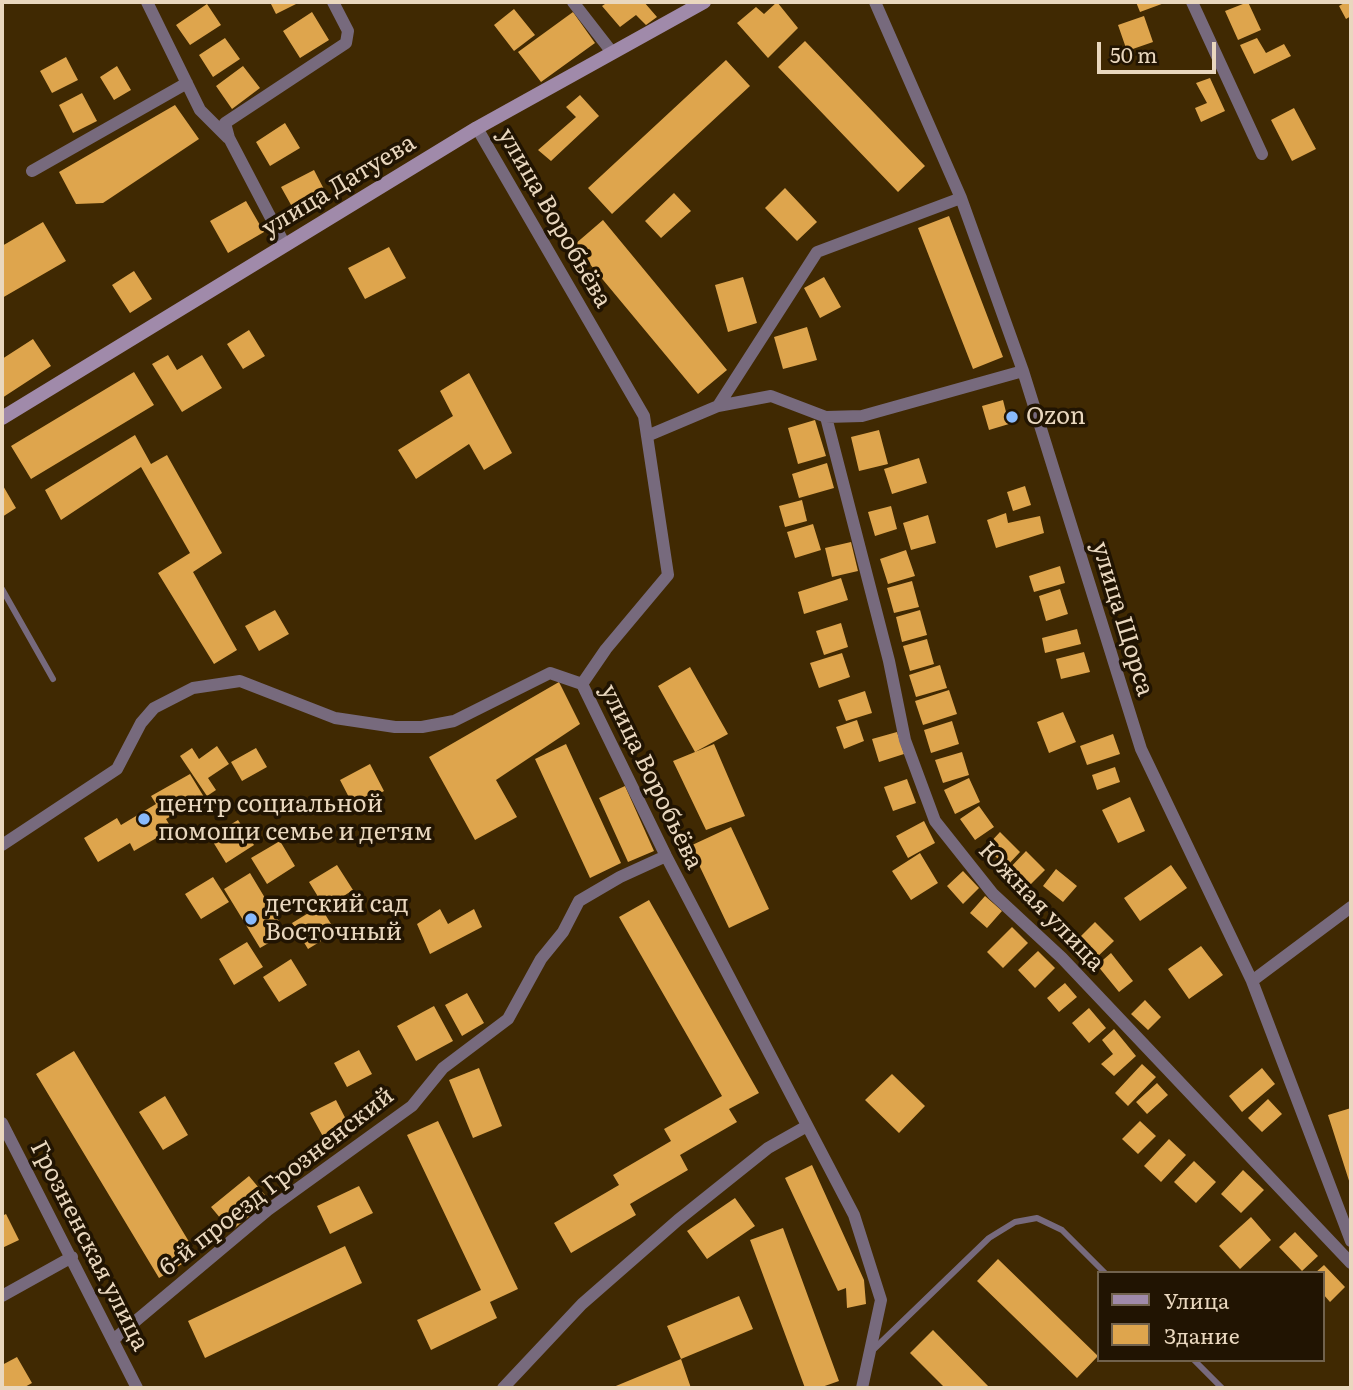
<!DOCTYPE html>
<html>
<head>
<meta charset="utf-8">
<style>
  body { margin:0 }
  #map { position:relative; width:1353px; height:1390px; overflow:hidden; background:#402902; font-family:Literata,serif }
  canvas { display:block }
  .frame { position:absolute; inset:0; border:4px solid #e9d7be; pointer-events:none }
  .legend { position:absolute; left:1097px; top:1271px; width:228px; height:91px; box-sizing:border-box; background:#211402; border:2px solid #71624d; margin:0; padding:9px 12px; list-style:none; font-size:21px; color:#e9d7be }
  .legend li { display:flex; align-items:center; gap:14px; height:35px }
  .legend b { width:35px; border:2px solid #71624d }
  .scale { position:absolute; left:1097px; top:42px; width:119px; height:32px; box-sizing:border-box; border:4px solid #e9d7be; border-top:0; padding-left:9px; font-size:21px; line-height:24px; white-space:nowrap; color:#e9d7be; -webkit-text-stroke:5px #211402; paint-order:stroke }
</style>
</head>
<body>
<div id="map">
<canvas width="1353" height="1390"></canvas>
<div class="frame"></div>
<ul class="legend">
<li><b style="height:9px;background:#a08aaa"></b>Улица</li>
<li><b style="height:19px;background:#dea54d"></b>Здание</li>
</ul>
<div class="scale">50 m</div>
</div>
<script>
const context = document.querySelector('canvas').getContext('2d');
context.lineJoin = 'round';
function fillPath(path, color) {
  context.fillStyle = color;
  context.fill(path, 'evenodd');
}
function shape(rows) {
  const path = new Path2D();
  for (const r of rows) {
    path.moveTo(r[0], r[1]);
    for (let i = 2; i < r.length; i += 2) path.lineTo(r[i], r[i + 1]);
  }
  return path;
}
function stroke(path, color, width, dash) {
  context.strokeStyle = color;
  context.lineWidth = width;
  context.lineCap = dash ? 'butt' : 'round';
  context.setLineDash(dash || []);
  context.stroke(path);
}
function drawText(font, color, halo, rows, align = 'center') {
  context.font = font + ' Literata,serif';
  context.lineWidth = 7;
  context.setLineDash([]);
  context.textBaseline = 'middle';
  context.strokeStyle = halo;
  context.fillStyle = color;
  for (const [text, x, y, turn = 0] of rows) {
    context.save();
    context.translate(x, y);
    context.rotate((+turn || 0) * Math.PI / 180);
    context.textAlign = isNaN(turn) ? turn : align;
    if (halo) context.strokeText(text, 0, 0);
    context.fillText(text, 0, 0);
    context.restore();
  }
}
fillPath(shape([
  [270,2,300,2,276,14],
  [608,2,644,2,657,17,646,25,636,15,620,27,602,6],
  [777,2,798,28,768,58,737,23,756,7,764,14],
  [1136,2,1167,2,1140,12],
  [1248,2,1261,30,1238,40,1225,11],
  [1346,2,1351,2,1351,16,1346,19,1339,6],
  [207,4,221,25,190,45,176,25],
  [514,9,535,35,514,51,494,25],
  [312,12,329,40,300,58,283,31],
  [573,12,595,43,541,82,518,52],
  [1144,16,1153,42,1127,51,1118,25],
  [225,38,240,59,213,77,199,55],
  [1257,38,1266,53,1284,44,1291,56,1254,74,1240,45],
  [805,41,925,166,898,192,778,67],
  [66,57,78,80,52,93,40,71],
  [726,60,750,86,612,214,588,188],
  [117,66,131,90,114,100,100,77],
  [243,66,260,88,232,109,216,86],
  [1210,78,1225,111,1201,122,1195,108,1207,103,1196,83],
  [82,93,97,121,73,133,59,105],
  [580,95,599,116,551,161,538,150,576,117,566,107],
  [175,105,199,139,103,203,76,204,59,172],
  [1294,108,1316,149,1292,161,1271,120],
  [285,123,300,148,270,166,256,142],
  [314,170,327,195,295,212,281,187],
  [785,188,817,222,797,241,765,208],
  [674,193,691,211,661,238,645,221],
  [246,201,264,232,228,253,210,221],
  [949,216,1003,357,973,369,918,228],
  [603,220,727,370,698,394,574,245],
  [43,222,66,261,2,298,2,246],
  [389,247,406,278,365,299,348,268],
  [134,271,152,299,130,313,112,285],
  [743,277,757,323,728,332,715,285],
  [824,277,841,307,820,318,804,288],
  [807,327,817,360,783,369,774,337],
  [249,330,265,356,243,369,227,344],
  [33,339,51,366,2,398,2,359],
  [168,355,177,370,202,355,222,388,182,412,152,364],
  [134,372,154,405,31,479,11,446],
  [469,373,512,453,484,470,469,444,416,479,398,450,453,416,440,391],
  [1003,400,1009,424,989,430,982,406],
  [815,420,826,456,798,464,788,428],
  [879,430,888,464,859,471,851,437],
  [135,435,151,464,167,455,222,553,193,572,237,650,214,664,158,573,190,553,141,467,61,520,45,490],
  [919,458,927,483,892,494,884,469],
  [827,463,834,488,799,498,792,474],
  [2,484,16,508,2,517],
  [1025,486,1031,505,1013,511,1007,492],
  [802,500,807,521,785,527,779,506],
  [891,506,897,529,875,536,868,512],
  [1006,513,1008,523,1040,516,1044,533,996,548,987,520],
  [928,515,936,543,911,550,903,523],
  [813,524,821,550,795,558,787,532],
  [851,542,858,571,832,577,825,548],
  [906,550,915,576,888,584,880,559],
  [1060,566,1065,583,1034,592,1029,576],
  [841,578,848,600,804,614,798,592],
  [912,581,919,607,894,613,887,588],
  [1060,589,1068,614,1046,621,1039,596],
  [275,610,289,634,259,651,245,626],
  [920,610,927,635,902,642,896,617],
  [841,623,848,647,824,655,816,631],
  [1077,629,1081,644,1045,653,1042,638],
  [927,639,934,664,910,671,903,646],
  [1084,652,1090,672,1061,679,1056,659],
  [842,653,850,677,819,688,810,663],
  [940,665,947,688,916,697,909,675],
  [690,667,728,734,695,752,714,744,745,816,706,830,673,761,695,752,658,686],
  [559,682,580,724,496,780,517,817,475,840,429,757],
  [949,690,957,714,923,725,915,701],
  [865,691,872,713,846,721,838,700],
  [1063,712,1076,742,1049,753,1037,722],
  [857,720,864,741,844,749,836,727],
  [952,721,959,744,931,753,924,730],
  [897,732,904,754,879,762,872,739],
  [1113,734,1120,754,1087,765,1080,746],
  [566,744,621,863,590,878,535,759],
  [217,746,229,764,208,778,216,790,207,796,180,756,192,748,199,759],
  [256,748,267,767,242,781,231,762],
  [962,752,969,775,943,783,935,760],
  [370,764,384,791,354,807,340,780],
  [1115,767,1120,782,1097,790,1092,775],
  [190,774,204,797,166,819,172,829,134,851,130,843,98,862,84,838,117,818,121,825,156,804,151,796],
  [969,778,980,802,955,814,944,790],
  [907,779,916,803,893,811,884,787],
  [625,786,654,851,628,862,599,798],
  [1130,797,1145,831,1118,843,1102,810],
  [979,806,994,827,975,840,960,819],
  [238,820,254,845,226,863,210,837],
  [924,821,935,843,908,858,896,836],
  [731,827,769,909,729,928,690,846],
  [1000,832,1020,852,1006,867,986,847],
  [280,841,295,866,267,884,251,858],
  [1026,851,1045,870,1027,888,1008,870],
  [920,853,938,883,911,900,892,871],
  [337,865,353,890,325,908,309,882],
  [1171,865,1187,888,1140,921,1124,898],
  [1056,869,1077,886,1063,902,1043,886],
  [963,871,979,888,963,904,947,886],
  [250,873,286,933,260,948,224,889],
  [213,877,229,902,201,919,185,894],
  [985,896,1002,911,987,928,970,913],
  [649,900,759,1093,729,1109,737,1122,680,1155,688,1170,630,1204,636,1215,571,1253,554,1223,619,1185,613,1175,671,1141,664,1129,722,1096,619,917],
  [320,906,336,932,308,949,292,923],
  [440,909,448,924,474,909,482,927,430,954,417,924],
  [1095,922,1114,941,1095,959,1077,940],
  [1012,927,1028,943,1003,968,987,952],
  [247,942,263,967,234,985,219,959],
  [1201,946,1223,975,1189,999,1168,969],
  [1038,951,1055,968,1035,988,1018,970],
  [1111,953,1133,981,1119,992,1097,965],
  [291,959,307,985,279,1002,263,977],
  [1065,983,1077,997,1059,1012,1047,998],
  [467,993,484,1023,462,1036,445,1005],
  [1145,1000,1161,1017,1148,1030,1131,1014],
  [434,1006,453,1041,416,1061,397,1026],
  [1089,1008,1106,1028,1089,1043,1072,1023],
  [1114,1029,1136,1056,1114,1076,1101,1064,1113,1054,1102,1040],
  [359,1050,372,1074,347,1087,334,1063],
  [74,1051,197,1255,159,1278,36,1074],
  [1142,1064,1156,1077,1128,1106,1115,1093],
  [479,1068,502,1126,473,1138,449,1080],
  [1262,1068,1275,1084,1242,1112,1229,1096],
  [892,1074,925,1106,899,1133,865,1100],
  [1157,1083,1168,1095,1147,1114,1136,1102],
  [165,1096,188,1135,163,1150,139,1112],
  [1268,1099,1282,1114,1262,1132,1248,1118],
  [336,1100,351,1129,326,1142,310,1113],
  [1351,1108,1351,1187,1328,1115],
  [438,1121,518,1289,490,1302,497,1318,431,1350,417,1320,481,1290,407,1135],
  [1140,1121,1156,1136,1138,1154,1122,1139],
  [1169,1139,1186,1155,1161,1182,1144,1166],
  [1194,1161,1216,1182,1196,1203,1174,1182],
  [812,1165,864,1280,866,1304,847,1308,846,1288,838,1291,785,1178],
  [1243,1170,1264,1190,1241,1213,1221,1194],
  [249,1176,269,1200,231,1231,211,1207],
  [359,1186,373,1213,330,1234,317,1206],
  [735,1198,755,1226,707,1259,687,1231],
  [6,1214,19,1240,2,1248,2,1216],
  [1251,1217,1271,1240,1240,1269,1219,1246],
  [783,1228,839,1381,819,1388,805,1388,750,1240],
  [1295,1232,1318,1256,1302,1271,1279,1247],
  [345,1246,362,1283,205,1358,188,1321],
  [998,1259,1098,1356,1077,1378,977,1281],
  [1324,1265,1345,1287,1330,1302,1323,1294,1323,1273,1315,1273],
  [739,1296,753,1329,681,1359,667,1326],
  [933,1330,990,1388,945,1388,910,1353],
  [17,1357,32,1383,23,1388,2,1388,2,1365],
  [681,1359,691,1388,611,1388]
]), '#dea54d');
stroke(shape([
  [2,589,53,679],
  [874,1349,989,1238,1015,1222,1037,1218,1062,1230,1105,1273],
  [1194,1360,1222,1388]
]), '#776a7d', 6);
stroke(shape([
  [147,2,200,110,228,138],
  [573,2,611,51],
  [875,2,961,198,1023,371,1141,749,1252,981,1351,1241],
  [1192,2,1262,154],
  [477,128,644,416,668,575,606,649,582,684,666,856,854,1215,881,1300,862,1388],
  [32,171,187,83],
  [285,245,229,138,225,123,346,43,348,31,333,2],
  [718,406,817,252,961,198],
  [826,417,889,661,905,740,935,821,993,894,1062,958,1351,1263],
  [647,436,718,406,771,396,826,417,862,416,1023,371],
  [2,845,117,769,141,723,154,708,193,688,240,681,335,718,395,727,422,727,454,721,550,673,582,684],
  [1252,981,1351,907],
  [2,1123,137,1388],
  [2,1296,72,1257],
  [113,1340,268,1210,412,1106,443,1068,508,1019,541,959,563,932,579,901,620,877,666,856],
  [503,1388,582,1304,678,1220,768,1148,807,1126]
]), '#776a7d', 12);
stroke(shape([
  [2,418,477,128,704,2]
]), '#a08aaa', 14);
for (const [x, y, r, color] of [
  [1012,417,7,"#89bafc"],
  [144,819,7,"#89bafc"],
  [251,919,7,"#89bafc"]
]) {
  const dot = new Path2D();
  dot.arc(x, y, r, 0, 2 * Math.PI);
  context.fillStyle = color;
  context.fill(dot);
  stroke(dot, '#211402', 2.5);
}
drawText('24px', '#e9d7be', '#211402', [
  ["улица Датуева",339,186,-31],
  ["улица Воробьёва",554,218,60],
  ["улица Щорса",1122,619,73],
  ["улица Воробьёва",651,777,64],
  ["Южная улица",1041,907,46],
  ["6-й проезд Грозненский",277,1182,-38],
  ["Грозненская улица",89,1246,63]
]);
drawText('24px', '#e9d7be', '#211402', [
  ["Ozon",1026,417],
  ["центр социальной",158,805],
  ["помощи семье и детям",158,833],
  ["детский сад",265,905],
  ["Восточный",265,933]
], 'left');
</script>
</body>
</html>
